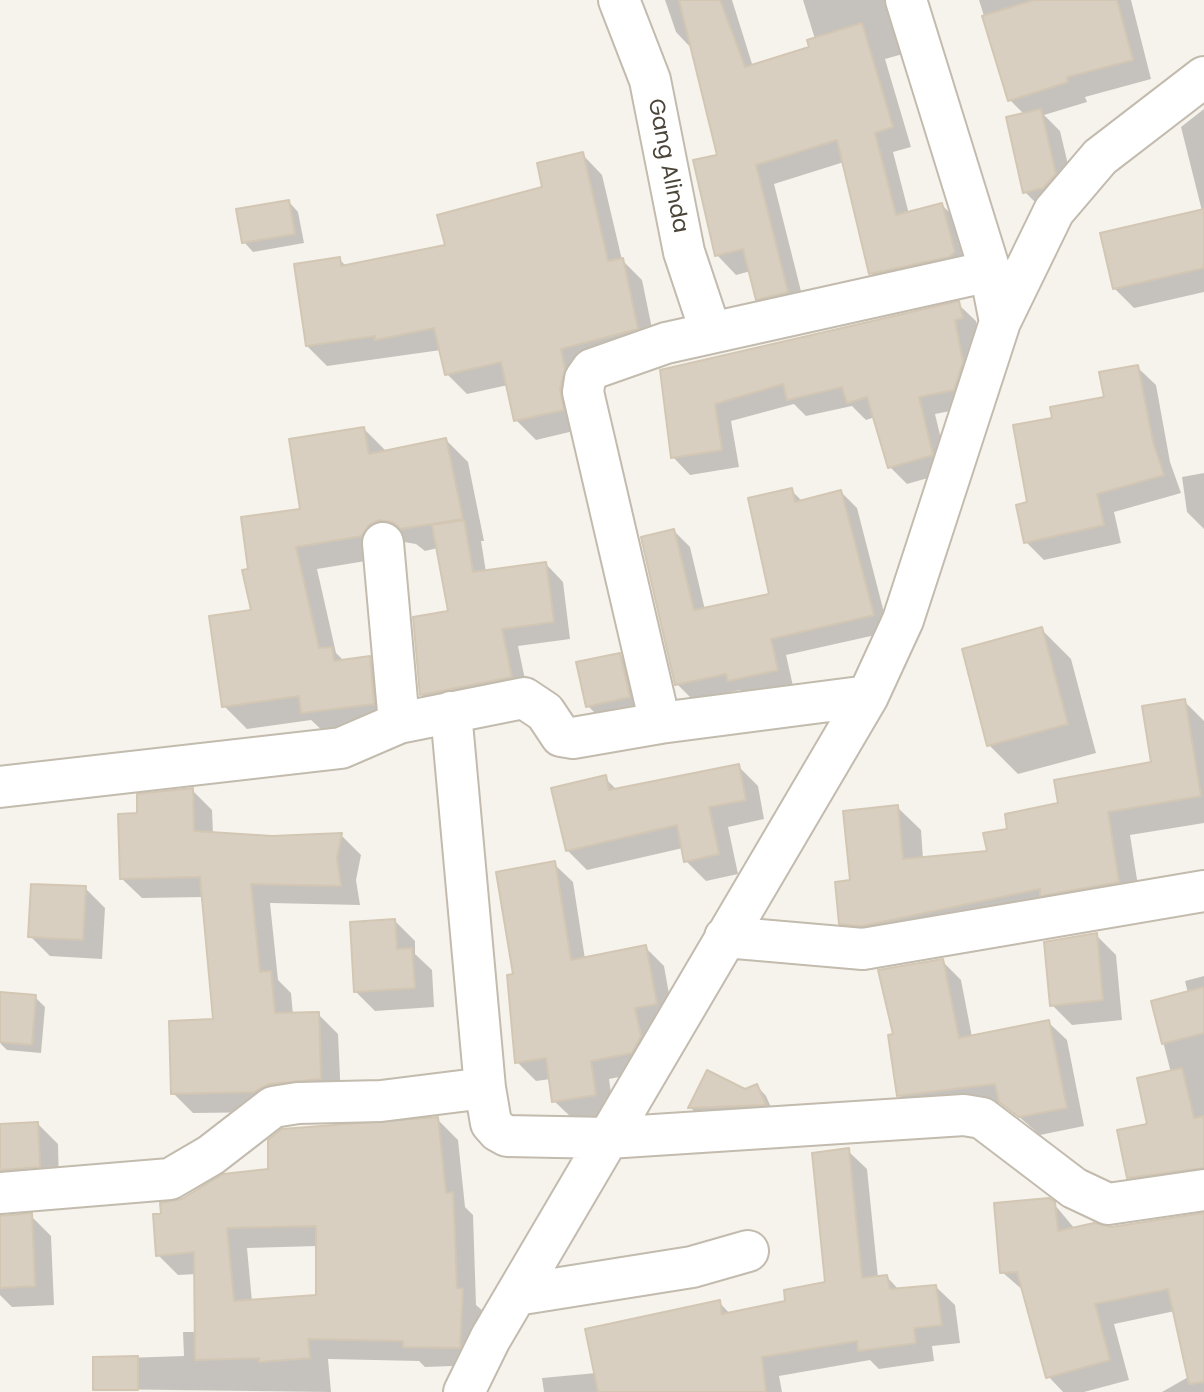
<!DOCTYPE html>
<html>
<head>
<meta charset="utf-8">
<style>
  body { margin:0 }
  canvas { display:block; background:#f6f3ec }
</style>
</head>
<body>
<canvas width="1204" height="1392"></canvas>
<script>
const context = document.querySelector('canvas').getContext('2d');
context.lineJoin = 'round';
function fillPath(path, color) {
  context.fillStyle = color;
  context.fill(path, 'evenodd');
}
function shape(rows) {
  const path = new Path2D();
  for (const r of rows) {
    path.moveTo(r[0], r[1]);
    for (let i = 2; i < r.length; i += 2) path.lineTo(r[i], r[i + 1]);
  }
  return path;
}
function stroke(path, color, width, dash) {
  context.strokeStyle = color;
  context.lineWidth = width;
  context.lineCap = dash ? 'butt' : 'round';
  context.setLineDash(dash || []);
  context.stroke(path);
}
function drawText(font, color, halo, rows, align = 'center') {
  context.font = font + ' Poppins,sans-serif';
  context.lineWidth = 8;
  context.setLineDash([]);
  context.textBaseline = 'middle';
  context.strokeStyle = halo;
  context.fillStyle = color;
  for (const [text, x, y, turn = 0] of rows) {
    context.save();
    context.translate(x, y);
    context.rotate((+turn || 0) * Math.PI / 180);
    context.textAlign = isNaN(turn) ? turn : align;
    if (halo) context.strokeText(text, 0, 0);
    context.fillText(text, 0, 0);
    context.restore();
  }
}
fillPath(shape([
  [665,0,732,0,753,67,812,48,815,39,803,0,913,0,910,52,885,59,911,147,893,152,909,214,942,205,961,224,973,272,890,293,871,273,844,162,774,184,806,311,777,318,757,299,751,271,736,275,717,255,719,156,693,50,676,32],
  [979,0,1131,0,1151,79,1085,97,1087,102,1044,115,1060,131,1075,194,1045,212,1025,192,1025,115,1010,100],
  [1204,109,1204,292,1134,308,1114,288,1202,211,1181,127],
  [582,154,602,175,622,260,642,280,656,348,579,369,582,429,536,440,516,420,508,385,467,394,447,374,441,350,327,366,307,346,339,259,347,267,447,247,545,188],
  [289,202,298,212,304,243,253,252,244,242],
  [958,304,976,321,979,336,972,338,980,381,971,407,935,414,949,472,907,484,890,467,875,417,866,420,852,406,806,416,794,404,731,421,739,467,690,475,673,457,662,371],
  [1137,367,1156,385,1170,462,1181,493,1114,512,1121,543,1044,560,1026,542,1030,504,1106,399],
  [364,429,386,451,446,440,468,462,484,541,481,541,486,572,546,564,563,582,570,639,518,646,528,694,439,712,422,695,450,612,438,548,425,551,416,544,404,542,391,547,384,558,317,569,336,653,344,661,369,658,392,681,396,726,326,734,311,720,247,729,224,706,253,611,250,570,303,511],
  [1204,473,1204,529,1187,512,1182,477],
  [791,490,803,502,841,492,857,508,889,632,786,655,793,686,746,696,740,690,693,700,677,684,674,531,690,547,705,610,771,596],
  [1041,629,1071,659,1096,753,1018,774,989,745],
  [619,655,639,675,649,717,608,726,588,706],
  [1184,701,1204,721,1204,823,1130,835,1141,905,865,947,841,923,852,882,897,807,921,830,923,859,989,853,1010,831,1153,764],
  [738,766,758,786,764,819,728,827,738,874,706,881,686,861,683,848,587,870,567,850,605,778,618,791],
  [192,790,212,810,213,834,272,838,341,835,361,855,356,880,360,905,270,903,278,980,291,993,293,1015,318,1014,338,1034,341,1099,275,1112,193,1113,173,1093,215,1021,204,897,142,898,121,878,139,815],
  [554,864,573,882,585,959,645,947,664,966,674,1022,650,1071,609,1079,614,1114,573,1119,554,1101,551,1079,536,1081,517,1062,516,976],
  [85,888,105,908,102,959,50,956,30,936],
  [395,921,415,941,415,954,432,970,434,1007,375,1011,355,991],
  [1096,935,1116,955,1122,1020,1072,1025,1052,1005],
  [942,961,961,980,972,1037,1048,1022,1067,1040,1084,1126,1040,1135,1003,1103,917,1114,899,1095,896,1036],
  [1204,976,1204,1191,1149,1197,1129,1177,1171,1073,1153,1002,1188,993,1185,981],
  [35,997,45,1007,41,1053,7,1050,0,1043,0,1008],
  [757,1086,766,1096,774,1114,700,1117,691,1108],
  [437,1119,458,1140,465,1207,473,1215,476,1305,483,1311,481,1365,425,1367,419,1361,328,1359,331,1392,95,1389,95,1359,184,1356,183,1332,197,1332,197,1274,178,1275,158,1255,163,1216,182,1201],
  [318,1246,318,1297,252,1302,247,1248],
  [38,1124,58,1144,59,1186,0,1202,0,1126],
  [848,1151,867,1169,878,1278,887,1277,899,1290,936,1287,955,1305,960,1343,932,1346,934,1361,879,1369,870,1360,779,1376,782,1392,544,1392,542,1378,596,1373,719,1302,731,1315,788,1303,827,1284],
  [1054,1204,1075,1229,1111,1229,1204,1215,1204,1355,1175,1311,1114,1324,1129,1380,1084,1392,1063,1392,1048,1376,1025,1292,1002,1272],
  [31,1216,51,1236,54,1305,12,1307,0,1295,0,1218],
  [1204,1368,1204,1392,1162,1392]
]), '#0003');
const building = shape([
  [679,0,720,0,745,67,809,47,807,40,862,23,893,127,875,133,896,215,942,203,955,252,949,257,869,274,837,140,756,165,788,292,756,300,743,249,715,256,693,160,717,155,679,0],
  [1034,0,1117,0,1133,60,1067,77,1068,82,1008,101,982,16,1034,0],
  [1041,109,1056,174,1043,188,1023,193,1006,117,1041,109],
  [583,152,608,261,623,258,638,329,561,349,565,369,560,389,564,410,514,421,501,362,445,375,434,328,375,340,375,336,306,346,294,264,340,257,341,266,445,245,437,215,542,187,537,163,583,152],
  [289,200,295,234,242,243,236,209,289,200],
  [1204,209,1204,268,1113,289,1100,233,1204,209],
  [959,301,963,318,955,320,963,362,954,390,919,397,933,455,888,468,867,397,847,403,842,387,787,400,783,384,715,404,722,450,671,458,660,370,959,301],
  [1138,365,1153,442,1164,475,1097,494,1104,525,1024,543,1016,505,1027,502,1013,425,1052,418,1050,407,1104,397,1099,372,1138,365],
  [364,427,369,454,446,438,463,519,401,529,392,522,380,520,369,525,362,536,296,547,319,648,332,647,334,661,370,656,374,704,301,713,299,696,222,707,209,616,251,610,242,570,248,569,241,517,300,509,289,439,364,427],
  [792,488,795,502,841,490,874,615,771,639,778,670,728,681,726,674,675,685,641,537,674,529,694,610,769,594,748,498,792,488],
  [464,520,473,572,546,562,554,622,502,629,512,677,420,695,413,617,448,611,432,525,464,520],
  [1042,627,1068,724,987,746,962,649,1042,627],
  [620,653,630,697,586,707,576,662,620,653],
  [1185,699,1201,796,1108,812,1119,882,1040,896,1040,889,862,926,839,924,835,882,850,880,843,811,898,805,903,859,987,851,983,833,1007,829,1005,814,1058,803,1054,780,1151,762,1142,706,1185,699],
  [739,764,746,800,709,807,719,854,684,862,677,825,566,851,551,788,606,775,609,790,739,764],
  [193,788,194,831,272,836,342,833,337,858,341,886,251,884,260,972,271,971,275,1013,319,1012,321,1079,269,1084,254,1092,171,1094,169,1021,213,1019,200,877,120,879,118,814,137,813,137,794,193,788],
  [555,861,571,960,646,945,657,1004,635,1008,641,1036,632,1053,591,1061,596,1095,552,1102,546,1058,515,1063,507,975,513,974,496,872,555,861],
  [31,884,86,886,83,940,28,937,31,884],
  [395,919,397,949,412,948,415,988,354,992,350,922,395,919],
  [1097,933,1103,1000,1050,1006,1044,942,1097,933],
  [943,959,959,1038,1049,1020,1067,1108,1019,1117,999,1102,995,1084,897,1096,888,1035,893,1034,878,970,943,959],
  [1204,987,1204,1033,1162,1044,1151,1001,1204,987],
  [0,992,36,995,32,1045,0,1042,0,992],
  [1182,1068,1194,1118,1204,1116,1204,1168,1127,1178,1117,1130,1147,1124,1137,1078,1182,1068],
  [707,1070,745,1089,757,1084,766,1105,688,1108,707,1070],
  [438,1117,446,1193,453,1192,457,1288,463,1289,460,1348,403,1347,403,1341,308,1339,310,1358,259,1362,259,1358,195,1360,194,1252,156,1256,153,1214,161,1214,160,1203,182,1199,223,1174,268,1169,268,1140,282,1129,438,1117],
  [316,1226,316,1295,234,1301,227,1228,316,1226],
  [38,1122,40,1167,0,1170,0,1124,38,1122],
  [849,1148,862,1278,887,1275,890,1289,936,1285,942,1325,914,1328,916,1343,858,1351,857,1341,762,1357,766,1392,598,1392,585,1329,720,1300,722,1314,785,1301,784,1290,825,1282,812,1153,849,1148],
  [1049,1198,1055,1202,1058,1231,1094,1223,1111,1227,1204,1213,1204,1382,1189,1384,1168,1289,1095,1304,1110,1360,1046,1378,1017,1272,1000,1273,994,1203,1049,1198],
  [32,1213,35,1286,0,1288,0,1216,32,1213],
  [138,1356,138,1390,93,1390,93,1357,138,1356]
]);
fillPath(building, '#d8cfc1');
stroke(building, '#d3c7b4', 2);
const minor = shape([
  [619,0,650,80,684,252,711,333],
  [1000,322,1054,211,1100,157,1204,77],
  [383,543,399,723],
  [451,712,485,1088,491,1123,498,1131,507,1136,608,1138,964,1115,982,1118,1074,1188,1108,1204,1204,1190],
  [660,723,583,392,585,379,592,369,666,343,990,271],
  [0,787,341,748,399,723,524,698,545,712,561,736,573,738,660,723,868,696],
  [725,937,863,949,1204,891],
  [0,1193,170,1179,211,1155,273,1107,298,1103,381,1101,485,1088],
  [516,1295,692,1267,748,1251],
  [464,1392,490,1339,868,696,903,620,1000,322,990,271,906,0]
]);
stroke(minor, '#c2bbae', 44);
stroke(minor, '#fff', 40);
drawText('22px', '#4b4439', '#fff', [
  ["Gang Alinda",667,166,79]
]);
</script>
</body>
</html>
